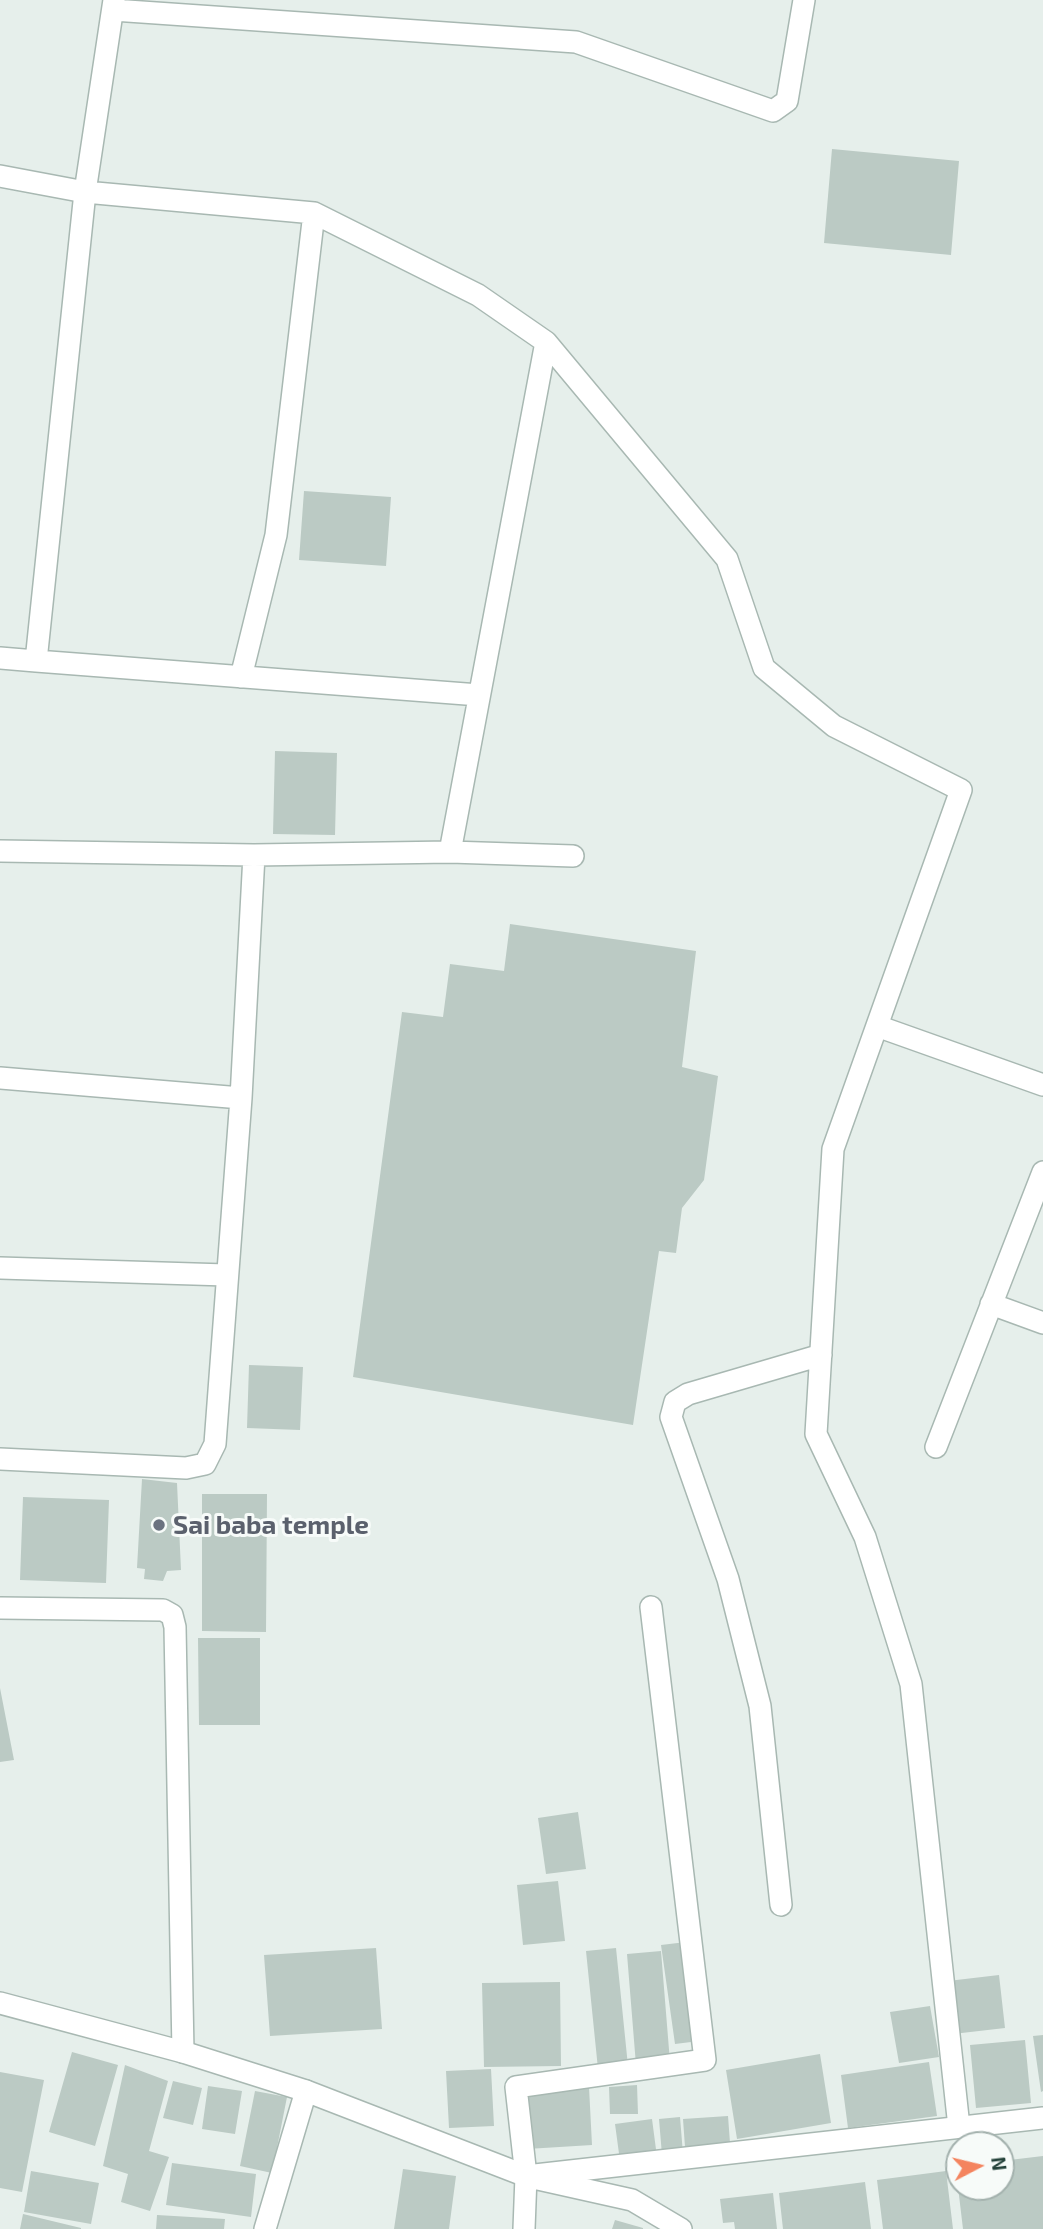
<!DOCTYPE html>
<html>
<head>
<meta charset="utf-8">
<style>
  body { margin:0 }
  #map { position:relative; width:1043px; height:2229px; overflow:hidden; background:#e6efeb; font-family:"Exo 2",sans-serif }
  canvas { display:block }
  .north { position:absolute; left:945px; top:2131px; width:70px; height:70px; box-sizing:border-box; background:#f7fbf9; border:2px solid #a3b1ad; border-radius:50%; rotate:83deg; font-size:19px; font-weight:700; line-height:28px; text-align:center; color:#24423a }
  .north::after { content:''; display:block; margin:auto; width:24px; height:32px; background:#f4845f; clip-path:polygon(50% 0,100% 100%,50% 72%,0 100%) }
</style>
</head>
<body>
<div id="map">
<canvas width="1043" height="2229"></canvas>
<div class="north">N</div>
</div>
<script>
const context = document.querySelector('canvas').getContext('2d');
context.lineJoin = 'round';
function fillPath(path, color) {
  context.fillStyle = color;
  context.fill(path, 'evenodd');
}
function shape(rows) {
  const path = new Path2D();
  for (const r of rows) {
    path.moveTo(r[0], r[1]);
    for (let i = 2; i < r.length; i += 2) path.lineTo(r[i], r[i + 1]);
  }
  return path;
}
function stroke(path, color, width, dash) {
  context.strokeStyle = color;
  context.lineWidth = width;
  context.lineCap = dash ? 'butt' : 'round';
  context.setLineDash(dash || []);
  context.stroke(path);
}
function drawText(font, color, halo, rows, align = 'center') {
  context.font = font + ' "Exo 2",sans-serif';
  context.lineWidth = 6;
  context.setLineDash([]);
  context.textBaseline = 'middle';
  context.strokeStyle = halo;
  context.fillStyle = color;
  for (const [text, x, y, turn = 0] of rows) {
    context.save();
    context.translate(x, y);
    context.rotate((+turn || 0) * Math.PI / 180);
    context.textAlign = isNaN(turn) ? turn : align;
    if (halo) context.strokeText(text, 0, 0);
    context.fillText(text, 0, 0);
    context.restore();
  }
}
fillPath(shape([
  [832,149,959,161,951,255,824,243],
  [304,491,391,497,386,566,299,560],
  [275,751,337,753,335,835,273,834],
  [510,924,696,951,682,1067,718,1076,704,1180,682,1208,676,1253,659,1251,633,1425,353,1377,402,1012,443,1017,450,964,504,971],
  [249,1365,303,1367,300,1430,247,1428],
  [142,1479,177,1483,181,1570,167,1571,163,1581,144,1579,145,1569,137,1568],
  [202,1494,267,1494,266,1632,202,1631],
  [23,1497,109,1500,106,1583,20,1580],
  [198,1638,260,1638,260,1725,199,1725],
  [0,1688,14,1760,0,1762],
  [578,1812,586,1869,546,1874,538,1818],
  [558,1881,565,1941,523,1945,517,1885],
  [686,1942,699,2041,675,2044,661,1945],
  [376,1948,382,2029,270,2036,264,1955],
  [616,1948,628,2066,598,2069,586,1951],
  [661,1951,670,2062,636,2065,627,1954],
  [999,1975,1005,2028,953,2034,948,1981],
  [560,1982,561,2066,484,2067,482,1983],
  [930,2006,939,2057,899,2063,890,2012],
  [1043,2035,1043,2091,1041,2092,1033,2036],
  [1025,2040,1031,2103,976,2108,970,2045],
  [72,2052,118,2065,95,2146,49,2132],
  [820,2054,831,2123,737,2139,726,2070],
  [929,2062,937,2116,848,2128,841,2075],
  [125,2065,168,2081,149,2151,169,2157,150,2211,121,2202,128,2174,103,2166],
  [491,2069,494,2126,449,2128,446,2071],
  [0,2072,44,2080,22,2192,0,2188],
  [173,2081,202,2088,193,2125,163,2118],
  [637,2085,638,2114,610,2114,609,2087],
  [208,2086,242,2091,235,2134,202,2129],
  [589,2087,592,2145,527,2149,524,2091],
  [255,2091,287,2097,272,2173,240,2166],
  [728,2116,730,2143,685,2147,683,2119],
  [680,2117,683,2154,662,2155,659,2119],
  [652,2119,657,2157,620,2161,615,2124],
  [1043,2156,1043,2229,963,2229,958,2187,1001,2187,1001,2161],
  [172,2163,256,2174,251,2217,166,2205],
  [403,2169,456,2176,449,2229,394,2229],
  [31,2171,99,2183,91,2224,24,2212],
  [946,2171,953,2229,883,2229,877,2180],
  [865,2182,871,2229,783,2229,779,2193],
  [773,2193,777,2229,735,2229,734,2222,723,2223,720,2199],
  [23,2214,81,2228,81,2229,20,2229],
  [157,2215,225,2219,224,2229,156,2229],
  [615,2220,643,2228,643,2229,612,2229]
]), '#bbcac4');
const minor = shape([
  [113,10,576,42,773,111,787,101,804,0],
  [0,176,85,192,314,213,478,295,546,342,727,559,764,668,834,726,961,790,833,1149,816,1434,865,1537,911,1684,959,2127],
  [0,658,36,661,85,192,114,0],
  [36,661,479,695],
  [241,677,276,535,314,213],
  [0,851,254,855,450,852,546,342],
  [450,852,573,856],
  [877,1026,1043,1085],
  [0,1078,241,1098],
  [0,1268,226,1275],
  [991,1304,1043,1323],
  [936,1447,1043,1172],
  [0,1459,186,1468,205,1464,215,1444,241,1098,254,855],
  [0,1608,163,1610,172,1615,175,1627,183,2052],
  [781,1905,760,1706,728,1579,671,1417,675,1402,688,1394,821,1355],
  [529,2177,632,2200,681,2229],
  [265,2229,306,2091],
  [524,2229,526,2176,516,2087,705,2060,651,1607]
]);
const tertiary = shape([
  [0,2003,183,2052,306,2091,526,2176,1043,2118]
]);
stroke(minor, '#a8b8b2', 24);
stroke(tertiary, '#a8b8b2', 24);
stroke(minor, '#fff', 21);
stroke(tertiary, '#fff', 21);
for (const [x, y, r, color] of [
  [159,1525,7,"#6b7280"]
]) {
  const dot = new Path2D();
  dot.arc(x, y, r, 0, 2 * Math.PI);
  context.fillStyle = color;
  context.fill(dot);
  stroke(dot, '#f7fbf9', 2.5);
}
drawText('bold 26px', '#5b616d', '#f7fbf9', [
  ["Sai baba temple",173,1525]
], 'left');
</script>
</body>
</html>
